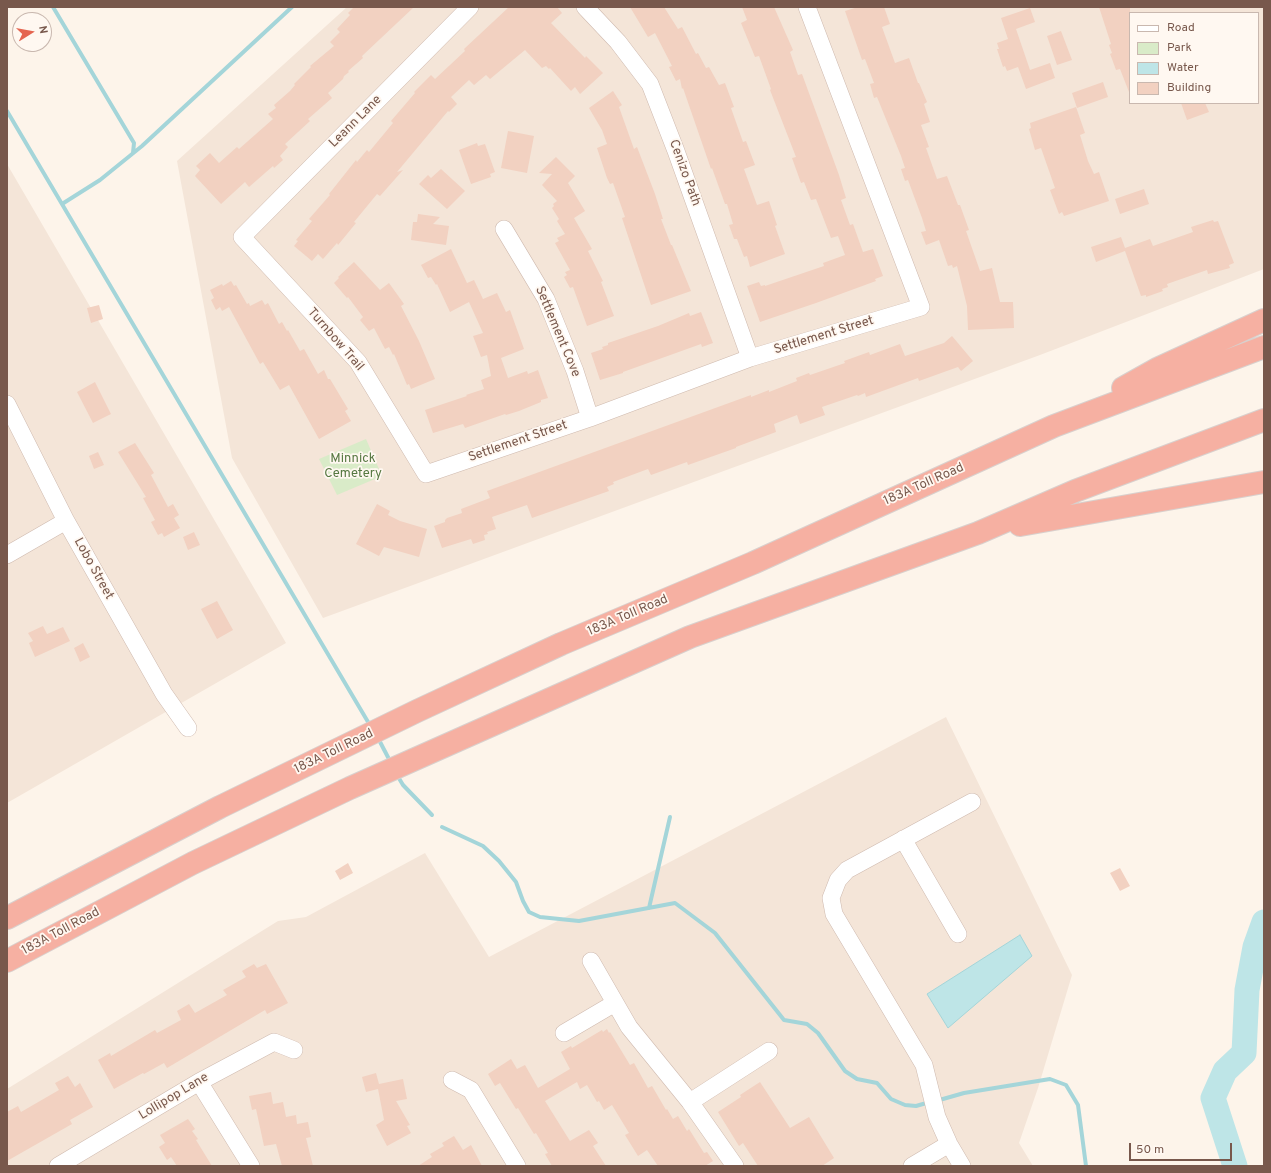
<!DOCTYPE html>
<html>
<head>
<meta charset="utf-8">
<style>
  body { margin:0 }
  #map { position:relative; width:1271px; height:1173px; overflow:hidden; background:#fdf4ea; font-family:Overpass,sans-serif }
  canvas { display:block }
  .frame { position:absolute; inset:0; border:8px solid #78584c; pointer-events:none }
  .legend { position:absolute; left:1129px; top:12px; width:130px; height:92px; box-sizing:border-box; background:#fff8f1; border:1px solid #c9b8af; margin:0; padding:5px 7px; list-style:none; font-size:12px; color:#78584c }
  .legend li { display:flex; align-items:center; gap:8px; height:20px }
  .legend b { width:20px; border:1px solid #c9b8af }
  .north { position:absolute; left:12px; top:12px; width:40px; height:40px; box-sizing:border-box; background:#fff8f1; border:1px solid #c9b8af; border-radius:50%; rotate:79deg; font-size:11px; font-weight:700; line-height:16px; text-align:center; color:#78584c }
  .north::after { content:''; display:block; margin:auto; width:14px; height:18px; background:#e56550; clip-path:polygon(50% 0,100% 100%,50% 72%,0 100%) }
  .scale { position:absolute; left:1129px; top:1143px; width:103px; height:18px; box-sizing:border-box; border:2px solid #78584c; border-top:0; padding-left:5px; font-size:12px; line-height:14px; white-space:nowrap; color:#78584c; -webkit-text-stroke:3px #fff8f1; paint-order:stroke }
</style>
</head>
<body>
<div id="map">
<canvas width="1271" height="1173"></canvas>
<div class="frame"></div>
<ul class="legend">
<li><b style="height:5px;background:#fff"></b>Road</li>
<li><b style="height:11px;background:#d9ebc8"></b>Park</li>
<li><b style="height:11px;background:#bee5e7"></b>Water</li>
<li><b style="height:11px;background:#f2d1c1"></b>Building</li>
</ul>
<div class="north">N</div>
<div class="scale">50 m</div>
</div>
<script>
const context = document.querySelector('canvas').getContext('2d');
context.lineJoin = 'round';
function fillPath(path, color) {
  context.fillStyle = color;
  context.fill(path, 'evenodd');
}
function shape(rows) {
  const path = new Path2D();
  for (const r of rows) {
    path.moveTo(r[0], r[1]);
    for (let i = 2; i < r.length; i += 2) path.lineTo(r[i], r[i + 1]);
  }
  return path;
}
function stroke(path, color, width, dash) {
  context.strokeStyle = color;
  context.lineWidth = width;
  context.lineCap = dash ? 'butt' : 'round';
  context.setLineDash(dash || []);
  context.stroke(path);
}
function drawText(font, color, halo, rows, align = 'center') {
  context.font = font + ' Overpass,sans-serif';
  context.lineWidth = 3.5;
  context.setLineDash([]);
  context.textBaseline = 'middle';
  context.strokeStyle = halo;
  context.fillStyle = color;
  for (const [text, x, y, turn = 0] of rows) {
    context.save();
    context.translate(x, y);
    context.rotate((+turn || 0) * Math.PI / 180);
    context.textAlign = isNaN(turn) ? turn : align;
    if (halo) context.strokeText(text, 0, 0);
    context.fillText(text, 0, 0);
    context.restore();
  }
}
fillPath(shape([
  [347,7,1264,7,1264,269,1040,355,323,618,232,458,177,161],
  [1130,13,1258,13,1258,103,1130,103],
  [7,164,286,643,7,803],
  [946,717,1072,975,1038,1088,1019,1143,1033,1166,7,1166,7,1089,278,921,306,917,425,853,489,957]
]), '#f4e5d8');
fillPath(shape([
  [366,439,382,476,337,495,319,459]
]), '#d9ebc8');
const water = shape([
  [1020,935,1032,956,948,1028,927,994,1020,935]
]);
fillPath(water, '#bee5e7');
stroke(water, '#a4d5d9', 1);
stroke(shape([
  [53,7,134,143,133,153],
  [7,111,371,727],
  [62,204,100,180,142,146,292,7],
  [378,738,391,763],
  [397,775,403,785,432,815],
  [442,827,483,846,499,861,516,882,523,901,529,912,540,917,579,921,675,903,715,933,784,1020,807,1024,818,1033,845,1071,857,1079,877,1083,891,1099,905,1105,916,1106,930,1102],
  [649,908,670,817],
  [936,1101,964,1093,1050,1079,1066,1085,1078,1105,1086,1166]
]), '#a4d5d9', 4);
stroke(shape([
  [1235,1166,1213,1098,1225,1071,1244,1053,1247,990,1255,947,1264,922]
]), '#bee5e7', 25);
fillPath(shape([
  [354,7,414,7,362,56,363,58,348,71,349,72,344,76,343,79,328,93,332,98,308,119,310,121,285,144,288,147,280,156,283,160,274,168,273,166,249,187,245,182,221,204,195,176,200,170,196,166,210,153,219,163,237,147,239,149,273,119,268,114,276,108,274,105,290,91,295,85,294,84,311,67,310,66,334,46,330,42,340,32,337,29,350,15,348,13],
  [509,7,557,7,562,13,551,23,585,58,586,56,603,73,580,94,575,87,571,91,550,68,549,69,546,66,542,68,525,50,490,79,486,75,474,85,469,80,451,97,457,104,449,112,448,111,397,172,403,170,380,196,377,194,354,222,356,223,338,245,337,243,323,259,318,254,312,261,294,246,298,241,296,240,312,221,309,219,330,195,329,194,356,160,357,162,367,150,369,152,393,123,391,121,415,93,414,92,431,75,435,79,465,51,464,49],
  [630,7,664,7,678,29,682,27,696,54,698,53,706,68,709,67,719,85,725,83,734,107,731,108,743,142,746,141,755,165,744,169,757,205,769,201,777,225,775,226,785,254,750,267,747,256,744,257,737,239,734,239,729,225,733,224,727,204,725,204,712,168,711,169,683,88,682,89,680,79,676,81,669,67,672,66,655,33,648,37],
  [742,7,774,7,793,50,790,52,798,75,802,74,839,175,846,198,841,200,850,225,853,224,863,252,873,249,883,276,875,279,876,281,816,303,760,322,747,286,759,282,761,286,765,285,765,286,824,266,823,263,845,255,838,236,831,238,816,199,811,200,804,182,801,183,792,158,796,157,770,90,771,89,759,56,755,57,741,23,747,20],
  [858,7,884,7,890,24,882,27,895,63,909,58,918,83,919,83,927,102,924,104,930,122,921,125,929,147,926,148,937,179,947,176,958,205,960,205,969,230,966,231,980,271,992,268,1000,302,1013,302,1014,328,968,330,967,306,957,266,953,268,952,265,948,266,939,240,926,245,921,232,926,231,922,218,908,180,905,181,901,169,905,168,901,156,877,97,874,98,870,84,874,83,865,59,862,60,845,11],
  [1099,7,1130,7,1130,92,1129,92,1120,69,1116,70,1112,59,1110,54,1112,53,1109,45,1111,44],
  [1030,8,1035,22,1016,29,1030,70,1050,63,1055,78,1026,89,1018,67,1007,71,1005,66,1003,67,997,49,999,49,997,43,1008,39,1001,18],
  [1061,31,1072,60,1057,65,1047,36],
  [1103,82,1108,97,1077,108,1072,93],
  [613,91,622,105,619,107,634,149,637,147,655,194,663,219,661,219,671,245,672,245,691,291,651,305,622,218,625,217,613,183,610,184,607,178,597,148,607,144,602,130,589,108],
  [1181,103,1205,103,1209,112,1187,120],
  [1076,107,1085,133,1080,135,1088,161,1094,174,1099,172,1109,201,1064,216,1062,212,1059,214,1050,190,1055,188,1041,148,1035,150,1029,129,1031,128,1030,123],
  [508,131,534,136,527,173,501,168],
  [477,143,478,146,485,144,495,172,490,174,491,177,471,184,459,150],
  [556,157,575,176,568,183,585,211,574,218,592,249,588,251,603,281,601,282,614,316,587,326,573,287,570,288,564,277,567,275,565,272,570,270,555,243,559,241,557,238,565,234,557,221,559,219,552,208,554,206,553,204,557,201,542,185,552,174,539,173],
  [441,169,465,191,447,209,419,184,428,175,431,178],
  [1144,189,1149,204,1120,214,1115,199],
  [418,214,440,217,433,224,449,226,446,245,411,240,413,222,417,222],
  [1213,220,1214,222,1218,221,1234,263,1229,265,1230,268,1208,274,1207,270,1167,284,1168,287,1162,289,1163,291,1146,297,1146,295,1141,296,1125,251,1096,262,1091,247,1121,237,1125,248,1150,239,1153,246,1193,232,1191,227],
  [451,249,467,283,474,280,483,299,497,293,506,312,510,310,524,349,501,358,508,378,527,371,528,374,538,370,548,398,541,400,541,402,519,411,506,415,505,414,465,428,463,424,433,433,425,410,467,396,466,395,484,389,481,380,491,376,487,355,481,357,473,336,483,333,469,302,450,312,437,284,436,285,431,277,428,278,421,265],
  [354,262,380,290,389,283,404,304,401,306,419,341,435,379,411,389,409,384,407,385,394,354,393,355,389,347,385,349,374,328,369,331,360,320,363,317,348,297,347,298,334,283,339,278,338,277],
  [231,281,234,286,236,285,247,304,249,303,250,306,262,300,265,305,268,303,279,324,282,322,287,331,288,330,300,351,304,349,318,374,324,370,328,379,330,379,348,409,345,411,351,421,319,439,289,385,280,390,263,362,260,364,229,307,222,311,220,307,216,310,211,300,214,298,210,290,222,284,223,286],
  [99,305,103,319,91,323,87,308],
  [701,312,713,343,702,347,701,344,623,372,623,373,600,380,591,353,603,349,602,347,608,345,608,343,658,326,689,313,690,316],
  [952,336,973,361,961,371,958,367,919,381,918,378,866,397,865,393,858,396,857,395,822,407,825,415,800,424,797,415,774,424,776,432,736,447,736,448,688,465,687,462,651,475,648,469,613,482,614,484,607,487,609,491,532,518,527,505,492,517,496,529,487,532,488,534,484,535,485,540,473,544,471,539,442,548,434,526,445,522,445,520,447,518,462,513,461,509,490,498,487,491,751,395,751,397,769,390,769,392,797,381,796,378,809,373,810,375,845,363,844,361,869,352,870,355,900,344,905,356,944,343],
  [95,382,111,414,93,423,77,392],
  [135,443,154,473,151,475,168,507,173,504,179,515,174,518,180,528,164,537,162,533,158,535,151,522,155,520,143,498,146,497,118,452],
  [98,452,104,465,94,469,89,456],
  [377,504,390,511,388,515,400,521,427,529,419,557,384,547,379,556,356,544],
  [194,532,200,545,188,550,183,537],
  [217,601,233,630,217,639,201,609],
  [43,626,47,634,63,627,70,641,35,657,29,643,33,641,28,633],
  [83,643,90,657,80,662,74,648],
  [348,863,353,873,340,880,335,871],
  [1120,868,1130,886,1120,891,1110,873],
  [254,964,257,968,266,964,288,1003,267,1014,265,1010,167,1068,164,1063,144,1074,143,1073,114,1089,98,1060,110,1053,111,1056,155,1030,157,1033,181,1020,177,1011,189,1004,195,1013,227,995,223,990,246,977,242,971],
  [607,1029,609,1033,610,1032,630,1065,634,1063,648,1088,652,1086,666,1110,667,1109,673,1119,678,1116,687,1131,689,1129,704,1153,707,1152,713,1161,705,1166,658,1166,647,1150,638,1156,625,1135,629,1133,612,1105,604,1110,599,1101,597,1102,587,1085,580,1089,577,1082,545,1101,570,1141,589,1130,598,1143,593,1146,606,1166,552,1166,545,1154,548,1153,536,1133,534,1134,518,1108,516,1109,500,1083,495,1086,488,1074,511,1059,517,1069,525,1065,538,1088,570,1069,561,1052,571,1046,572,1048,602,1030,603,1032],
  [376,1073,379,1084,403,1079,407,1099,396,1101,410,1125,407,1126,411,1133,387,1146,376,1125,384,1120,378,1089,366,1092,362,1077],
  [68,1076,75,1087,80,1083,93,1107,70,1120,72,1124,7,1161,7,1112,18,1106,21,1112,59,1090,55,1083],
  [760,1082,790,1128,809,1117,834,1158,822,1166,758,1166,743,1143,739,1146,718,1112,741,1097,740,1095],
  [271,1092,273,1104,283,1102,286,1117,296,1115,297,1124,308,1122,311,1137,306,1138,313,1166,282,1166,276,1144,264,1146,256,1109,252,1110,249,1096],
  [188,1119,195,1129,192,1131,198,1139,196,1140,212,1166,177,1166,171,1157,167,1160,159,1147,165,1143,160,1135],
  [454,1136,463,1150,471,1145,482,1166,418,1166,432,1157,430,1154,444,1146,442,1143]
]), '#f2d1c1');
const minor = shape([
  [470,7,242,237,358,362,426,474,590,418,750,358,921,307,807,7],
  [585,7,618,42,650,84,676,151,750,358],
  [504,229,546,299,575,371,590,418],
  [7,404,66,521,164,694,188,728],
  [7,555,66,521],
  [903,839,958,934],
  [591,961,629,1027,690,1102,735,1166],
  [564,1033,615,1003],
  [452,1080,471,1090,517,1166],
  [199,1082,251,1166],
  [690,1102,769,1051],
  [58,1166,199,1082,274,1042,294,1050],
  [912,1166,949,1144],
  [962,1166,949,1144,937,1117,924,1065,834,914,831,898,838,880,847,870,972,802]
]);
const highway = shape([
  [1123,388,1157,369,1264,320],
  [1020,525,1264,482],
  [7,918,220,807,417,711,561,644,753,563,1054,426,1264,347],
  [7,961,193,863,350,788,690,637,978,533,1075,491,1264,420]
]);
stroke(minor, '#cfbaaf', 18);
stroke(highway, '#d9d0cd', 24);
stroke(minor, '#fff', 17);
stroke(highway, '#f6b0a2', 22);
drawText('13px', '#78584c', '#fff8f1', [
  ["Leann Lane",356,122,-45],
  ["Cenizo Path",684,173,70],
  ["Settlement Cove",557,332,67],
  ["Settlement Street",824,336,-17],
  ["Turnbow Trail",335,340,49],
  ["Settlement Street",518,442,-19],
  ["183A Toll Road",924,485,-24],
  ["Lobo Street",93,569,61],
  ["183A Toll Road",628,616,-23],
  ["183A Toll Road",334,752,-26],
  ["183A Toll Road",61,932,-28],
  ["Lollipop Lane",174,1097,-31]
]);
drawText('13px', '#567841', '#fff8f1', [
  ["Minnick",353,459],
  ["Cemetery",353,474]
]);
</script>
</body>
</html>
